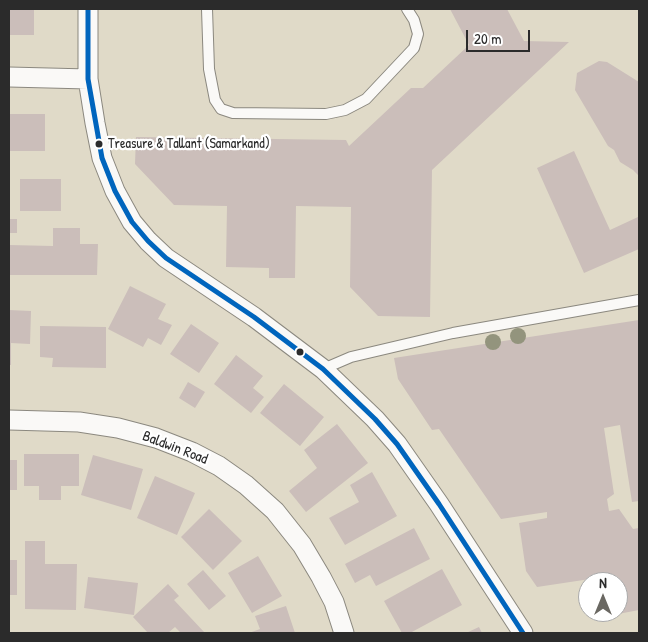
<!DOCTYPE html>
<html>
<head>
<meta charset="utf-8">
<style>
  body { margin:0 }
  #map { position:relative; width:648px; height:642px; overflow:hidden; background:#e0dac8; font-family:"Patrick Hand",sans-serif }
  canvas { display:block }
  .frame { position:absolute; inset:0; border:10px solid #2b2b2b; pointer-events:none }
  .north { position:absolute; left:578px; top:572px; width:50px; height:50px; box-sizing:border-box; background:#fff; border:1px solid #aaa; border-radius:50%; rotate:0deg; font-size:14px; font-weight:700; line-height:20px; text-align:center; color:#2b2b2b }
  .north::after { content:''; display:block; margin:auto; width:18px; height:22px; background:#6a6862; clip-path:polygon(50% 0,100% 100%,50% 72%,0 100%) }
  .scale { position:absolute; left:466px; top:30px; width:64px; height:22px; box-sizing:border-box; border:2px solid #2b2b2b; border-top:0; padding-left:6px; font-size:15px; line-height:18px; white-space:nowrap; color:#2b2b2b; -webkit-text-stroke:4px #fff; paint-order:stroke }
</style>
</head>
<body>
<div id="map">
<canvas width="648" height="642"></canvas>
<div class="frame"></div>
<div class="north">N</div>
<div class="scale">20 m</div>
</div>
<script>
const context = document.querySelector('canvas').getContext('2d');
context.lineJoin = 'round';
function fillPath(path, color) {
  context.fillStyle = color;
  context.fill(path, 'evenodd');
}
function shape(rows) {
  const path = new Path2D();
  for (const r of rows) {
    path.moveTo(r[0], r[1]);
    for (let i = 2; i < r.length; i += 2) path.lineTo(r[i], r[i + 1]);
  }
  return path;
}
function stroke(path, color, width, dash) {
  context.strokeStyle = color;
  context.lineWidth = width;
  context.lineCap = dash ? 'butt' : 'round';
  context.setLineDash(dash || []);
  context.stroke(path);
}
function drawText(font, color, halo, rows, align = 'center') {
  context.font = font + ' "Patrick Hand",sans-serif';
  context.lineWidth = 4.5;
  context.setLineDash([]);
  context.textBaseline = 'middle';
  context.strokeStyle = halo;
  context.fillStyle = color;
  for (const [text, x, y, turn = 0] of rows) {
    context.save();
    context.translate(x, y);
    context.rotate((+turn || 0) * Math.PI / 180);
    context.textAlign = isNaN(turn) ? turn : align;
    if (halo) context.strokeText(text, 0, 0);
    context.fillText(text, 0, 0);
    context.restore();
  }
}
fillPath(shape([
  [9,9,34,9,34,35,9,35],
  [450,9,507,9,524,41,569,42,432,170,430,317,378,316,350,287,351,207,296,206,295,278,269,278,269,268,226,267,227,206,174,205,135,164,136,137,346,140,349,146,411,88,423,88,469,45],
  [599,61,607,62,639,82,639,176,633,170,620,162,614,150,608,146,575,90,577,73],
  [9,114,45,114,45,151,9,151],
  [574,151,610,230,638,217,639,220,639,249,584,273,537,168],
  [20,179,61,179,61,211,20,211],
  [9,219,17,219,17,233,9,233],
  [53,228,80,228,80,244,98,244,97,275,9,275,9,245,53,246],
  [130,286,166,304,158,319,172,325,161,345,148,338,143,347,108,329],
  [9,310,31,311,30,344,11,343,11,365,9,365],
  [639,320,639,501,632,502,620,425,604,428,614,494,607,499,609,511,619,509,633,529,639,528,639,610,618,614,618,582,611,582,610,576,537,587,526,571,519,523,547,518,547,512,501,519,439,429,432,430,398,379,394,358],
  [191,324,219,343,199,373,170,354],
  [40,326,106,327,106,368,52,367,53,358,40,357],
  [236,355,263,376,253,388,264,397,251,413,214,384],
  [188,382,205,392,195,408,179,398],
  [284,384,324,417,300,446,260,413],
  [337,424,368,463,306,512,289,491,317,468,304,450],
  [24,454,79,454,79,486,61,486,61,500,39,500,39,486,24,486],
  [93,455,143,469,131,510,81,495],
  [9,460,17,460,17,490,9,490],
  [372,472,397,516,345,545,329,518,359,502,350,485],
  [155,476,195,493,177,535,137,518],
  [209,509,242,541,213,570,181,537],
  [414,528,430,559,376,586,370,575,355,583,345,564],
  [25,541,45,541,45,564,77,564,76,610,25,609],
  [258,556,282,596,252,613,228,573],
  [9,560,17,560,17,595,9,595],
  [442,569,462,605,410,633,402,633,384,601],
  [203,570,226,596,209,610,187,584],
  [88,577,138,583,134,615,84,608],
  [168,584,179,596,174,600,205,633,181,633,175,627,168,633,148,633,133,617],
  [286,606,295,633,249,633,260,629,255,616],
  [479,627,482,633,466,633]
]), '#cbbeba');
const service = shape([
  [207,9,209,69,215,100,221,109,233,113,326,114,345,110,366,99,414,48,418,34,414,20,407,9],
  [323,369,351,357,453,333,639,300]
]);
const minor = shape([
  [88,9,88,79,95,123,102,158,115,191,132,222,148,241,166,258,254,317,323,369,375,419,397,444,439,504,523,633],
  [9,77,88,79],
  [9,420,79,422,118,428,156,438,192,452,219,466,246,485,275,511,302,545,321,577,334,602,344,633]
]);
stroke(service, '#8b887f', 12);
stroke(minor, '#8b887f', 21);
stroke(service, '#faf9f7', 10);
stroke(minor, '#faf9f7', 19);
stroke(shape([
  [88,9,88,79,102,158,115,191,132,222,148,241,166,258,254,317,323,369,375,419,397,444,439,504,523,633]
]), '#0065bd', 5);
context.fillStyle = '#93947d';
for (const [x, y] of [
  [518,336],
  [493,342]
]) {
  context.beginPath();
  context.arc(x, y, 8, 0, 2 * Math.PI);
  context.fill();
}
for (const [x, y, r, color] of [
  [99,144,4.5,"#2b2b2b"],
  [300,352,4.5,"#2b2b2b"]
]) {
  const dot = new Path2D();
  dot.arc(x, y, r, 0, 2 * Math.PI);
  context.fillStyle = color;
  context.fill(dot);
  stroke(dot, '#fff', 2);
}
drawText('14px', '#2b2b2b', '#fff', [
  ["Treasure & Tallant (Samarkand)",108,144]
], 'left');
drawText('15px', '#2b2b2b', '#fff', [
  ["Baldwin Road",175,448,21]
]);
</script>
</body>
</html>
